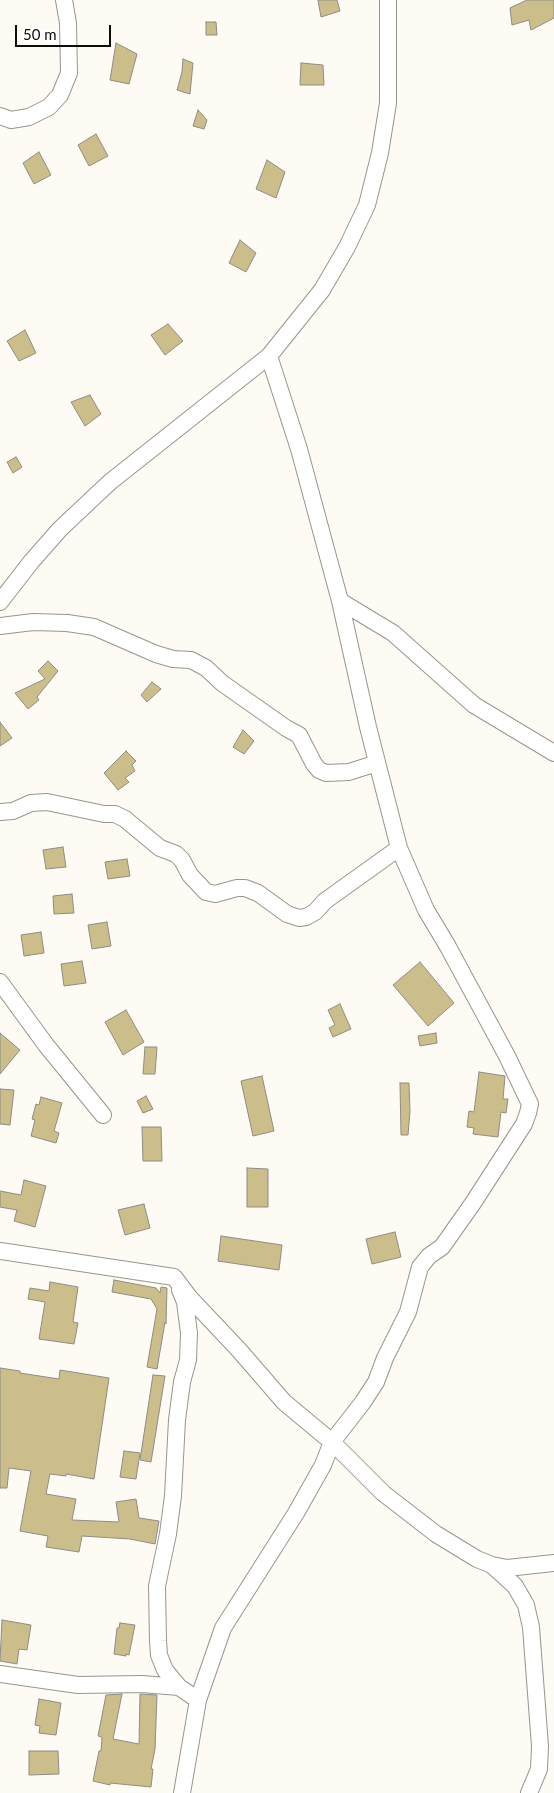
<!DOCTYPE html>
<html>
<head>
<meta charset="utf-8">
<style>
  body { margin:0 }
  #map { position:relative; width:554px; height:1793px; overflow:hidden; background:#fdfbf3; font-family:Lato,sans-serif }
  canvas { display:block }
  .scale { position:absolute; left:15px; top:25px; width:96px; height:22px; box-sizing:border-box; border:2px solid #0c0c09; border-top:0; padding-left:6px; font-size:15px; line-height:18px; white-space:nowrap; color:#0c0c09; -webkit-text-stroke:4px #fff; paint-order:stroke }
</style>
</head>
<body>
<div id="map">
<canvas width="554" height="1793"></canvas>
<div class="scale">50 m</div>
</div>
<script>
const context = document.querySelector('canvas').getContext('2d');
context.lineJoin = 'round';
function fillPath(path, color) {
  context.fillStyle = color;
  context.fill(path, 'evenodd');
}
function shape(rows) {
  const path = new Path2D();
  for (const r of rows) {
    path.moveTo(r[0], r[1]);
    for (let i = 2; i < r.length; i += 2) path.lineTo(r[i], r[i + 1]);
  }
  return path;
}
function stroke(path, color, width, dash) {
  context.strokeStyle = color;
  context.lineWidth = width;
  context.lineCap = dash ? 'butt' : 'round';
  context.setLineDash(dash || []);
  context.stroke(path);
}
const building = shape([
  [318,0,337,0,340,11,321,17,318,0],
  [527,0,554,0,554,18,531,30,529,20,512,25,510,8,527,0],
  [206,22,216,22,217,35,206,35,206,22],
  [116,43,137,54,129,84,110,80,116,43],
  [183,59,193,63,190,94,177,90,182,72,183,59],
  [301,63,323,65,324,85,300,85,301,63],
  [198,110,207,120,204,129,193,126,198,110],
  [96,134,108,156,89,166,78,145,96,134],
  [39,152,51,175,34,184,23,163,39,152],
  [267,160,285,172,276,198,256,189,267,160],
  [240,240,256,253,246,272,229,263,240,240],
  [168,324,183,341,165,355,151,335,168,324],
  [25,330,36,353,19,361,7,341,25,330],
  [90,395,101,414,85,426,71,402,90,395],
  [16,457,22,467,13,473,7,462,16,457],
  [48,661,58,671,37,697,39,700,28,709,15,693,45,679,38,671,48,661],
  [152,682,161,689,147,702,141,695,152,682],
  [0,722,12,738,0,746,0,722],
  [243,730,254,741,244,754,233,747,243,730],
  [126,751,136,761,132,765,135,771,125,778,129,782,118,790,104,773,126,751],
  [63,847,66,867,46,869,43,850,63,847],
  [127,859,130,876,108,879,105,862,127,859],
  [72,894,74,913,54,914,53,896,72,894],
  [107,922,111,946,92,949,88,925,107,922],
  [41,932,44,953,24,956,21,935,41,932],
  [82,961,86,983,64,986,61,964,82,961],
  [420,962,454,1003,428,1026,393,985,420,962],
  [340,1004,351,1029,333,1037,329,1028,335,1025,328,1010,340,1004],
  [126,1010,144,1042,123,1055,105,1022,126,1010],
  [0,1033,20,1050,0,1074,0,1033],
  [436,1033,437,1043,420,1046,418,1036,436,1033],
  [145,1047,157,1047,155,1074,143,1074,145,1047],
  [479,1072,505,1076,503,1099,508,1099,506,1113,501,1112,498,1137,473,1134,474,1128,467,1127,469,1111,474,1112,479,1072],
  [262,1076,274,1131,253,1136,241,1081,262,1076],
  [400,1083,409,1083,410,1111,408,1135,401,1135,400,1083],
  [0,1089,14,1090,10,1125,0,1124,0,1089],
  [146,1096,153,1109,143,1113,137,1101,146,1096],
  [41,1097,62,1103,54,1131,59,1133,56,1143,31,1136,35,1120,32,1119,36,1104,39,1105,41,1097],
  [142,1127,161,1127,162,1161,143,1161,142,1127],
  [247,1168,268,1169,268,1207,247,1207,247,1168],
  [24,1180,46,1186,35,1227,14,1221,17,1210,0,1207,0,1191,21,1195,24,1180],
  [144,1204,150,1228,125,1235,118,1210,144,1204],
  [395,1232,401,1257,372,1264,366,1239,395,1232],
  [221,1236,282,1245,279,1270,218,1261,221,1236],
  [114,1280,156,1288,160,1293,161,1287,167,1288,166,1324,165,1322,157,1369,147,1367,157,1309,151,1299,112,1292,114,1280],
  [50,1282,78,1287,73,1322,78,1323,74,1344,39,1339,45,1302,28,1299,30,1288,49,1291,50,1282],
  [0,1368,20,1371,20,1373,59,1379,60,1370,109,1378,94,1479,66,1474,66,1476,50,1474,46,1494,76,1499,72,1520,119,1522,116,1502,136,1499,139,1518,159,1521,155,1544,130,1539,82,1536,79,1552,46,1547,48,1536,20,1531,31,1471,9,1468,7,1488,0,1488,0,1368],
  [153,1375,165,1376,151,1462,140,1460,153,1375],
  [124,1451,140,1453,136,1479,120,1477,124,1451],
  [2,1620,31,1625,27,1650,19,1649,17,1664,0,1661,2,1620],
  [120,1623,135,1625,129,1655,126,1654,126,1656,114,1654,117,1628,119,1628,120,1623],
  [122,1694,113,1739,139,1744,140,1694,157,1695,155,1749,151,1769,153,1769,151,1787,110,1783,110,1785,93,1781,99,1751,101,1751,102,1737,98,1736,106,1695,122,1694],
  [39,1699,61,1703,56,1735,39,1733,40,1726,35,1725,39,1699],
  [29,1751,58,1751,59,1774,29,1775,29,1751]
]);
fillPath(building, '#cbbe8a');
stroke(building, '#8e8d85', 1);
const minor = shape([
  [0,116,11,120,29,117,49,107,60,95,69,73,68,23,64,0],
  [340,601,393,633,474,705,554,753],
  [0,602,31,562,60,529,110,482,269,356,322,290,347,247,367,205,380,153,388,103,388,0],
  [0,626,33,622,67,623,94,627,156,654,173,659,191,660,206,668,222,683,286,728,299,735,314,764,319,770,326,773,349,772,377,763],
  [0,812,13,811,31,803,47,802,104,814,115,814,125,819,160,848,176,854,182,860,190,875,206,892,215,894,237,888,245,888,258,893,287,914,299,918,306,917,315,912,325,901,399,848],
  [0,982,46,1045,103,1115],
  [0,1251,174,1277,189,1297,239,1350,284,1402,332,1442,383,1493,436,1534,477,1559,492,1565,507,1568,554,1563],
  [180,1290,185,1302,189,1333,188,1360,182,1382,177,1420,173,1496,168,1534,157,1586,158,1641,159,1655,165,1670,179,1687,198,1700],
  [493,1566,515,1586,526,1605,531,1627,540,1746,539,1769,529,1793],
  [0,1674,78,1685,142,1684,179,1687],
  [182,1793,198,1700,223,1628,296,1513,323,1465,332,1442,363,1402,376,1382,385,1358,408,1312,420,1267,429,1256,442,1247,473,1203,524,1124,528,1113,530,1104,507,1056,447,945,426,910,399,848,368,727,340,601,299,449,269,356]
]);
stroke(minor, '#97968e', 18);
stroke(minor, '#fff', 16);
</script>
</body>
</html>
